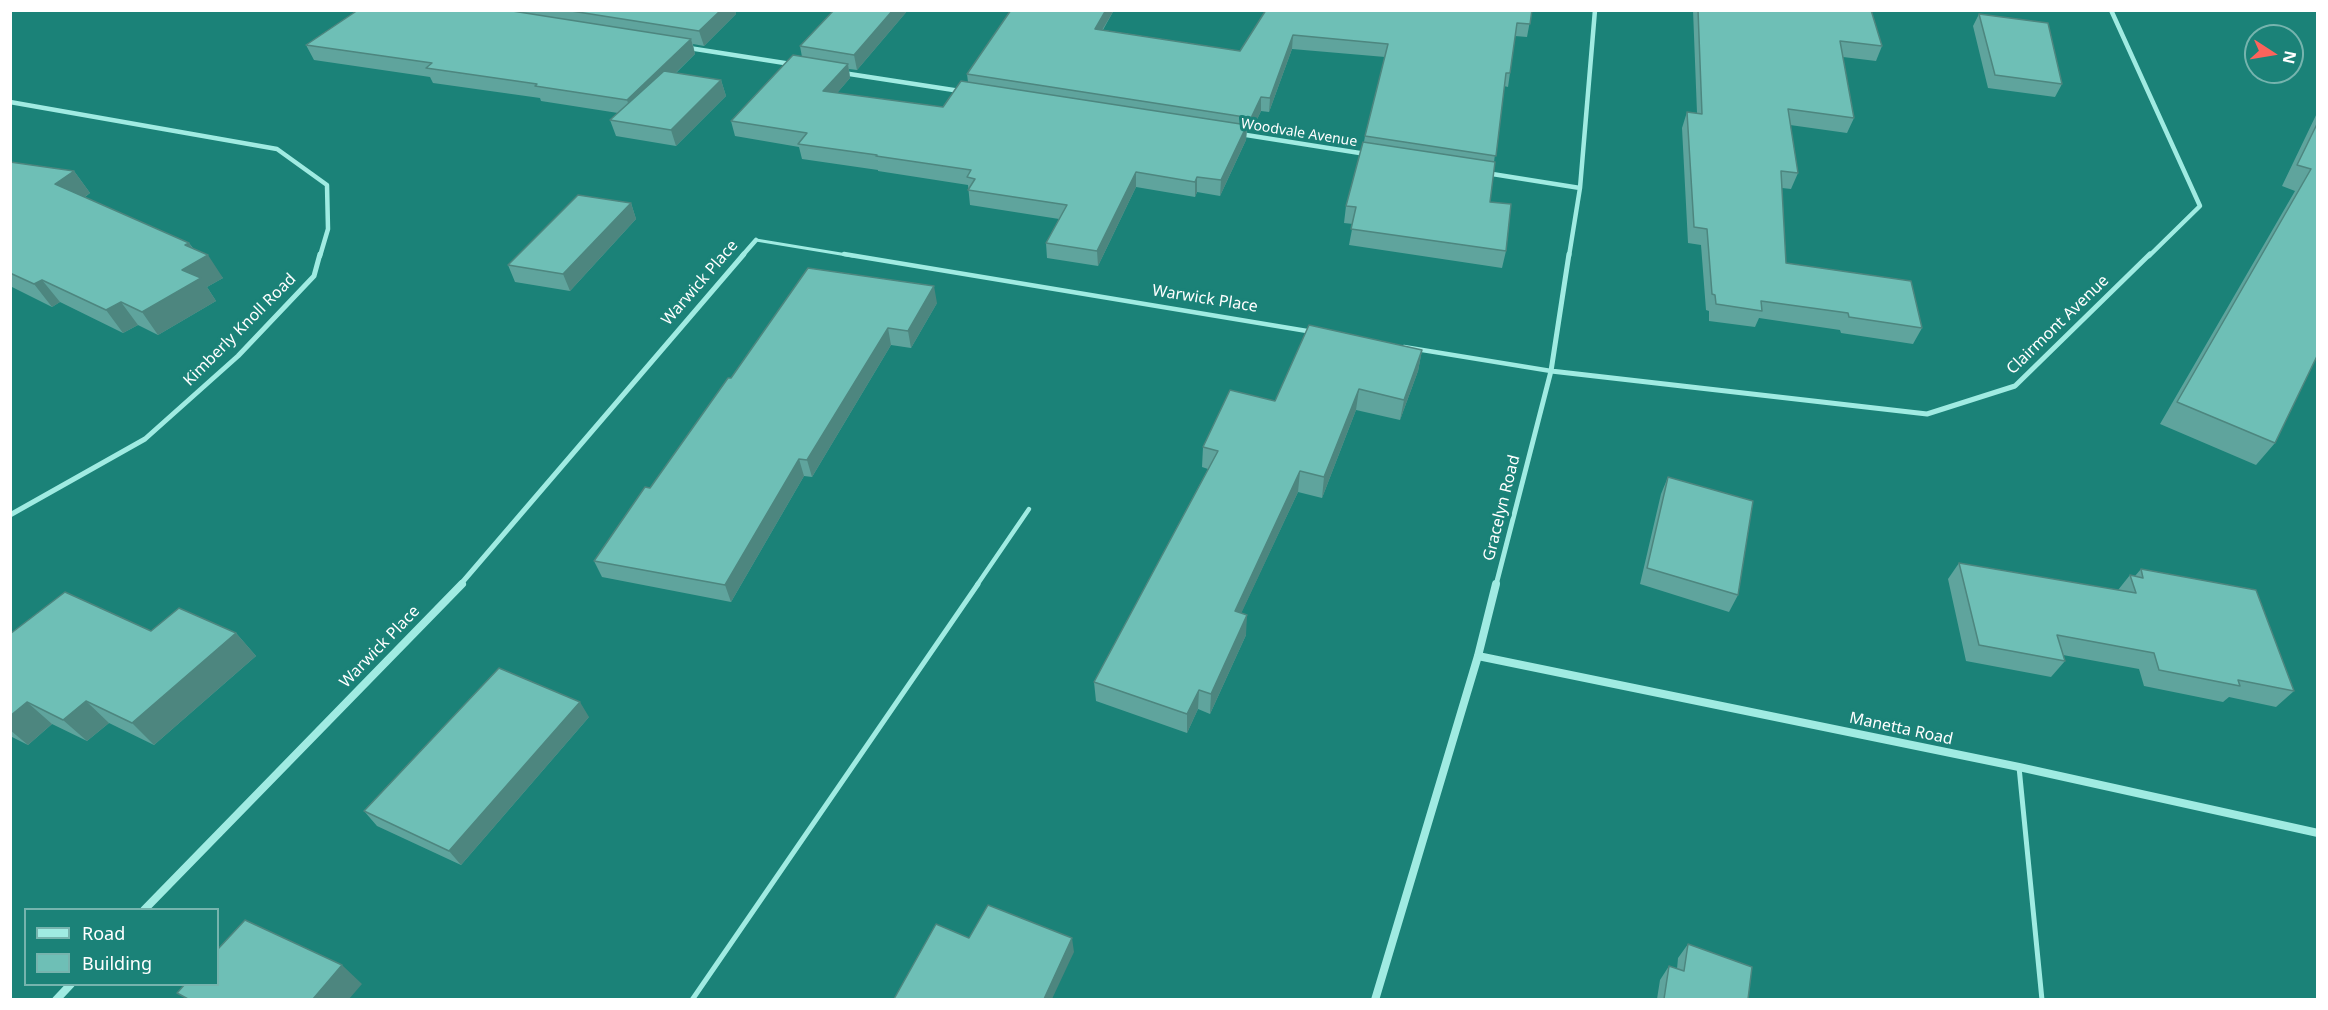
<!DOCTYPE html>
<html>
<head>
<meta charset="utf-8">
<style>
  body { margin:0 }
  #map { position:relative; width:2328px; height:1010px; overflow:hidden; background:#1b8278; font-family:"Noto Sans",sans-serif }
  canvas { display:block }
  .frame { position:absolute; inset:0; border:12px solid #fff; pointer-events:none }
  .legend { position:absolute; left:24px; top:908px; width:195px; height:78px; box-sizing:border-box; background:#1b8278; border:2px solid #76b4ae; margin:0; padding:8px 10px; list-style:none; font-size:18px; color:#fff }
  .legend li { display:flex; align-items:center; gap:12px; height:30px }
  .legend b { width:30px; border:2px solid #76b4ae }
  .north { position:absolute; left:2244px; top:24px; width:60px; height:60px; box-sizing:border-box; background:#1b8278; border:2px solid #76b4ae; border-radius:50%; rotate:102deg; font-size:16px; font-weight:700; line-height:24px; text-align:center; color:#fff }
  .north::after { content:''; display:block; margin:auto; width:21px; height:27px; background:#fc635c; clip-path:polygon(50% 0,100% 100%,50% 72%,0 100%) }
</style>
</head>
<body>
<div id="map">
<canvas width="2328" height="1010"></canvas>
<div class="frame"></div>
<ul class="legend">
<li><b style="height:8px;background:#a0ebe2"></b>Road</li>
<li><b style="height:16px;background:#6ebfb6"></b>Building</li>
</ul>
<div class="north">N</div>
</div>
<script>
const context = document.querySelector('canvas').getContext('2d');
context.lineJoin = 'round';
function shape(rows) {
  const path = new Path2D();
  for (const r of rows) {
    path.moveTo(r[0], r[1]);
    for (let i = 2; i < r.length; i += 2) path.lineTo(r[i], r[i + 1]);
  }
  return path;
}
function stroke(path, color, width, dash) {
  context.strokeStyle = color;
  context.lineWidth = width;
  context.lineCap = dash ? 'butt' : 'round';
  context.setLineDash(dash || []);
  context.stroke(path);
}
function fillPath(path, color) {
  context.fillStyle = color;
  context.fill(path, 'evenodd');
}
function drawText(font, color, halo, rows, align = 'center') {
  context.font = font + ' "Noto Sans",sans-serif';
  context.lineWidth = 6;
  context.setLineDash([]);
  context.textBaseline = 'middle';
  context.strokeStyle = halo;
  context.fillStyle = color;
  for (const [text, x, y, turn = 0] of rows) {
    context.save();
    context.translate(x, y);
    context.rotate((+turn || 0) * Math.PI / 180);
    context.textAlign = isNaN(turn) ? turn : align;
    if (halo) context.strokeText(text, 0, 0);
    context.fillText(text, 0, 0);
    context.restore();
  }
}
stroke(shape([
  [756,240,853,256]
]), '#a0ebe2', 3);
stroke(shape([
  [844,254,1313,332],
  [1404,347,1551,371],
  [977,585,1029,509]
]), '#a0ebe2', 4.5);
stroke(shape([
  [2019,767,2042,1000],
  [692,1000,978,584]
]), '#a0ebe2', 5);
stroke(shape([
  [2111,10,2200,206,2149,256],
  [689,48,791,64],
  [843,73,960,91],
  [10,102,277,149,327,185,328,229,320,256],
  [1240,134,1366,154],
  [1486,173,1580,188],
  [742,256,756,240],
  [1569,256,1580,188,1595,10]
]), '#a0ebe2', 4.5);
stroke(shape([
  [1551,371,1927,414,2015,386,2150,254],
  [10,515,145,439,238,356,314,276,320,254],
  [460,585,744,254],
  [1496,585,1551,371,1569,254]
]), '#a0ebe2', 5);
stroke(shape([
  [1478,656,2019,767,2318,833],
  [144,910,462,584],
  [56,1000,71,984],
  [1375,1000,1478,656,1496,584]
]), '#a0ebe2', 8);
fillPath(shape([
  [358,10,735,10,736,14,704,46,693,44,695,54,676,73,721,80,726,96,676,146,616,136,610,120,618,113,541,101,540,98,433,83,430,77,314,60,306,45],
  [834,10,908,10,857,70,849,69,850,78,837,93,943,107,968,82,967,74,1011,10,1114,10,1103,30,1240,51,1266,10,1532,10,1527,37,1515,36,1510,73,1508,87,1504,86,1494,162,1490,202,1506,251,1502,268,1349,245,1353,224,1344,223,1346,206,1364,142,1365,136,1385,57,1292,49,1269,112,1261,111,1251,132,1247,131,1246,140,1220,196,1197,192,1195,197,1136,187,1098,266,1047,258,1046,243,1059,219,970,205,968,185,878,171,878,170,802,159,799,147,735,136,731,121,802,57,800,46],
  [1693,10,1871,10,1882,46,1876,61,1843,57,1854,118,1847,133,1790,125,1798,173,1791,189,1782,188,1786,263,1922,328,1913,344,1841,333,1840,330,1759,318,1755,327,1709,321,1709,311,1706,310,1701,245,1688,243,1682,128,1687,112,1697,113],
  [1979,14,2062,84,2055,97,1988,88,1973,26],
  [2318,111,2318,354,2275,443,2256,465,2160,424,2295,191,2282,186],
  [10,162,74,171,90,193,85,197,189,243,193,248,223,278,207,287,216,301,158,335,138,325,123,333,60,302,52,307,10,286],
  [631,203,636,219,570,291,515,282,508,265],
  [937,303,911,348,891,345,812,477,804,476,731,602,602,577,594,561,650,488,731,378],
  [1422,350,1418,371,1400,420,1356,410,1322,498,1298,492,1241,613,1246,635,1210,714,1198,709,1187,733,1096,701,1094,682,1208,469,1202,467,1203,447,1275,401],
  [1668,477,1738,595,1729,612,1640,584,1661,494],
  [1959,563,2118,590,2130,575,2135,576,2141,569,2294,691,2276,707,2229,697,2223,702,2144,686,2139,669,2063,655,2065,661,2051,677,1966,661,1948,579],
  [151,631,236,633,256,656,154,745,109,723,87,741,52,724,28,745,10,736,10,634],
  [589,717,461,865,377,826,364,811],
  [1688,944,1748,999,1657,999,1660,980,1669,966,1677,969,1678,958]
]), '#5fa49d');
fillPath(shape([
  [721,10,735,10,736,14,704,46,699,31],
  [893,10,908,10,857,70,854,55],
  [1106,10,1114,10,1095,42,1095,29],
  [1293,35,1292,49,1269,112,1270,98],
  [691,39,695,54,632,115,627,100],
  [848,64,850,78,826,106,823,91],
  [721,80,726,96,676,146,671,130],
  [1261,97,1261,111,1251,132,1251,118],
  [1247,125,1246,140,1220,196,1221,180],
  [74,171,90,193,71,206,55,184],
  [1136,172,1136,187,1098,266,1097,251],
  [1197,177,1197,192,1195,197,1195,182],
  [631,203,636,219,570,291,563,274],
  [189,243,200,260,208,255,223,278,207,287,216,301,158,335,142,312,182,270,185,245],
  [42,280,60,302,52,307,34,284],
  [934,286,937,303,911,348,908,331],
  [121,302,138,325,123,333,106,310],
  [888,328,891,345,812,477,807,460],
  [1422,350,1418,371,1400,420,1404,400],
  [1359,389,1356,410,1322,498,1324,477],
  [799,459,804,476,731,602,725,585],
  [1300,471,1298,492,1233,631,1235,611],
  [1247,615,1246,635,1210,714,1211,694],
  [236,633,256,656,154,745,132,723],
  [1199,690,1198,709,1187,733,1187,714],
  [86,701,109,723,87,741,63,720],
  [27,702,52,724,28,745,10,730,10,716],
  [580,702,589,717,461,865,449,851],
  [1072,938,1074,952,1052,999,1044,999],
  [342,965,362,984,349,999,313,999]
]), '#4d867f');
const building = shape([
  [358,10,506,10,691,39,627,100,535,86,537,84,426,68,432,63,306,45,358,10],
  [565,10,721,10,699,31,565,10],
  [834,10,893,10,854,55,800,46,834,10],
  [1011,10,1106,10,1095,29,1240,51,1266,10,1532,10,1530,24,1517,23,1510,73,1506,73,1496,156,1365,136,1388,44,1293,35,1270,98,1261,97,1251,118,967,74,1011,10],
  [1698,10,1871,10,1882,46,1840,41,1854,118,1788,109,1798,173,1781,171,1786,263,1911,281,1922,328,1849,317,1848,313,1761,301,1762,311,1716,304,1715,295,1712,294,1707,229,1694,227,1687,112,1702,114,1698,10],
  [1979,14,2048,23,2062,84,1995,75,1979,14],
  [793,55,848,64,823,91,943,107,961,81,1247,125,1221,180,1197,177,1195,182,1136,172,1097,251,1046,243,1067,205,968,190,975,179,967,177,971,170,876,156,877,155,798,144,807,133,731,121,793,55],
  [664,71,721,80,671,130,610,120,664,71],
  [2318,122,2318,354,2275,443,2177,402,2311,169,2297,165,2318,122],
  [1363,142,1495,162,1490,202,1511,204,1506,251,1351,229,1356,207,1346,206,1363,142],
  [10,162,74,171,55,184,189,243,185,245,208,255,182,270,201,278,142,312,121,302,106,310,42,280,34,284,10,273,10,162],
  [578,195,631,203,563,274,508,265,578,195],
  [808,268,934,286,908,331,888,328,807,460,799,459,725,585,594,561,645,487,650,488,728,378,731,378,808,268],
  [1309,325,1422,350,1404,400,1359,389,1324,477,1300,471,1235,611,1247,615,1211,694,1199,690,1187,714,1094,682,1218,451,1203,447,1230,390,1275,401,1309,325],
  [1668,477,1753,501,1738,595,1647,568,1668,477],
  [1959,563,2136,593,2130,575,2143,578,2141,569,2256,590,2294,691,2238,680,2240,686,2159,670,2154,653,2057,635,2065,661,1979,645,1959,563],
  [65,592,151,631,179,608,236,633,132,723,86,701,63,720,27,702,10,716,10,634,65,592],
  [499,668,580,702,449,851,364,811,499,668],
  [988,905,1072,938,1044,999,894,999,936,924,969,938,988,905],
  [245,920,342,965,313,999,188,999,177,993,185,984,218,984,218,949,245,920],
  [1688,944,1752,967,1748,999,1664,999,1669,966,1684,971,1688,944]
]);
fillPath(building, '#6ebfb6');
stroke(building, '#4d867f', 1.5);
drawText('14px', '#fff', '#1b8278', [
  ["Woodvale Avenue",1299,133,9]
]);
drawText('16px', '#fff', '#1b8278', [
  ["Warwick Place",700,283,-49],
  ["Warwick Place",1205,299,9],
  ["Clairmont Avenue",2058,325,-44],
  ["Kimberly Knoll Road",240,330,-45],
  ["Gracelyn Road",1502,508,-76],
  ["Warwick Place",380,647,-46],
  ["Manetta Road",1901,729,12]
]);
</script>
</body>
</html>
